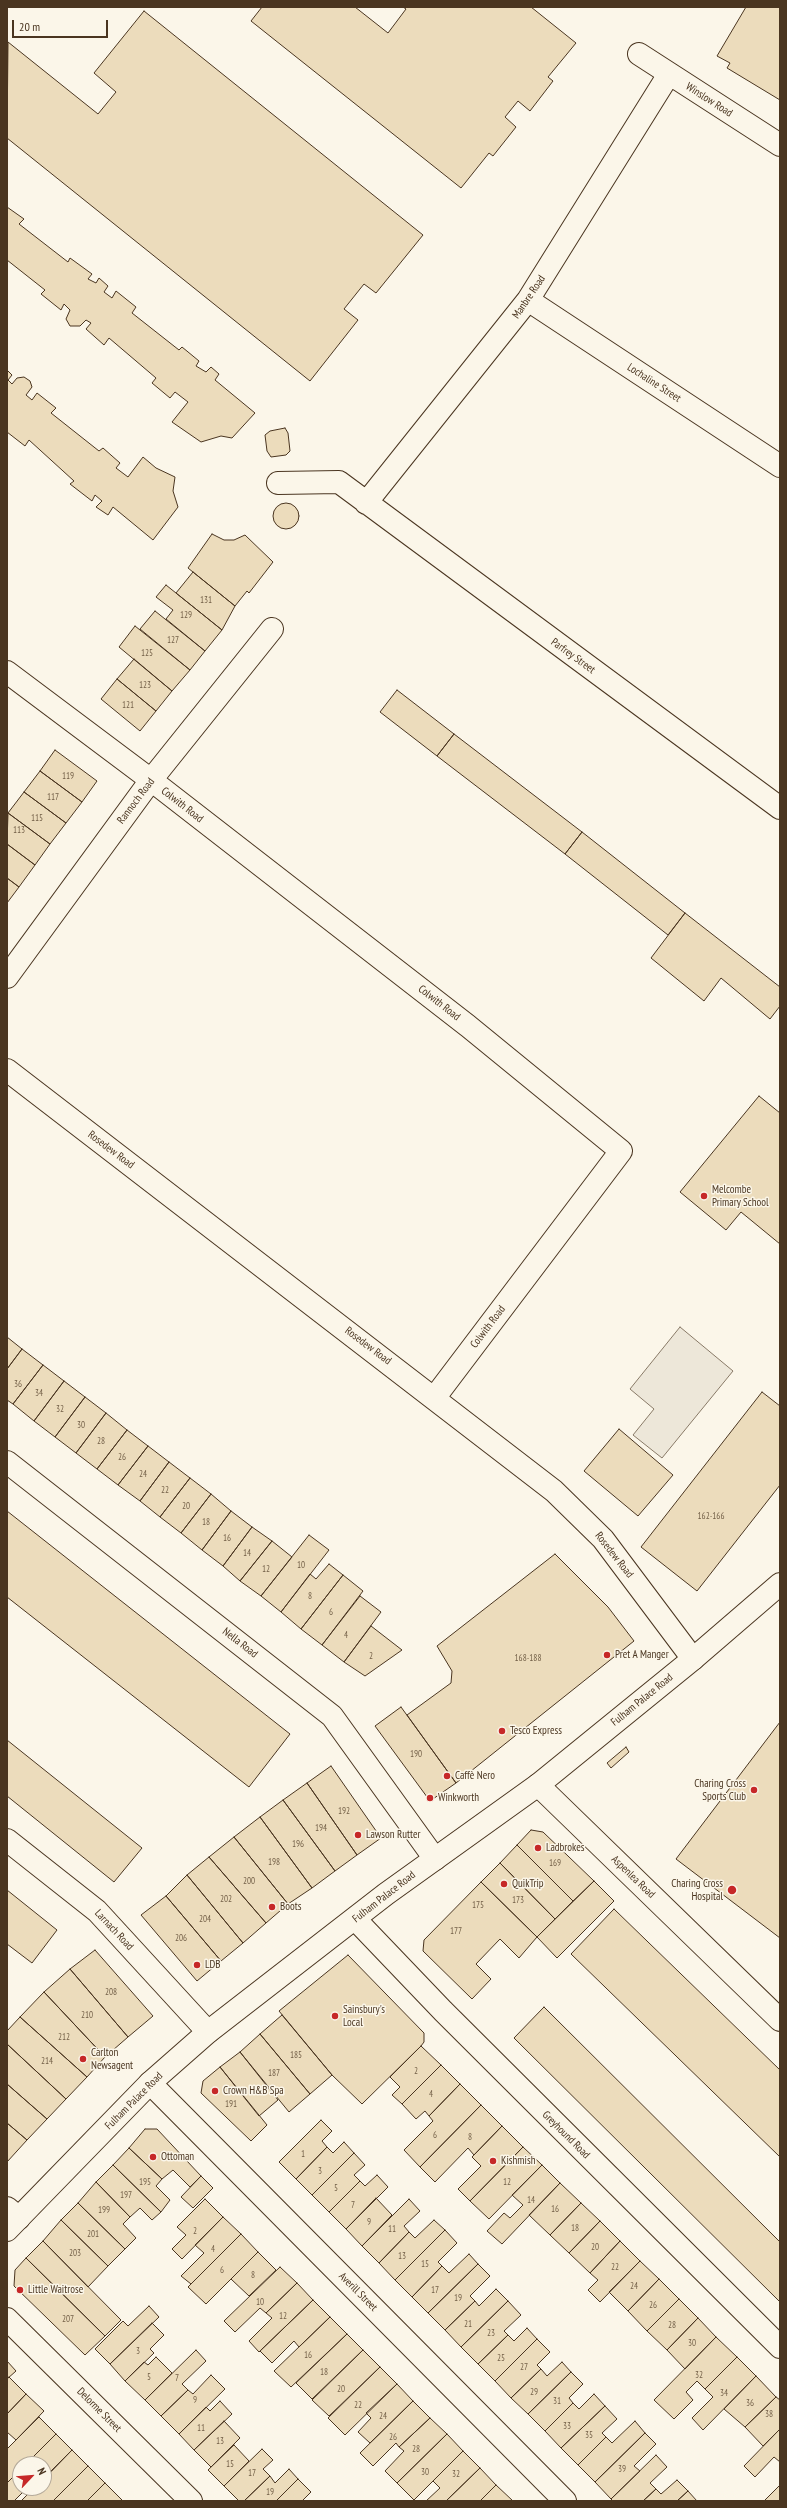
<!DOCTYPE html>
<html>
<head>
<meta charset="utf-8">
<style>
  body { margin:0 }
  #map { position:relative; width:787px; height:2508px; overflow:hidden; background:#fbf6e9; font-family:"PT Sans Narrow",sans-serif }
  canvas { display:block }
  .frame { position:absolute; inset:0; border:8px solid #4a3520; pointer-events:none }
  .north { position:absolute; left:12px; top:2456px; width:40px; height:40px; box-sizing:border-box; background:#fbf6e9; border:1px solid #b4a999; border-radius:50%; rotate:64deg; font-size:11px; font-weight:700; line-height:16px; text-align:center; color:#4a3520 }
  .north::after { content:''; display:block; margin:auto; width:14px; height:18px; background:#c62828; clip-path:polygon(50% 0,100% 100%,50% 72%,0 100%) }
  .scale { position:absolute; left:12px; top:20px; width:96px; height:18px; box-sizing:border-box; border:2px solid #4a3520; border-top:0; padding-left:5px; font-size:12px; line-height:14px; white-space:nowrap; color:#4a3520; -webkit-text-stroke:3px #fbf6e9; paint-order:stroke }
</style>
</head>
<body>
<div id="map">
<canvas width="787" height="2508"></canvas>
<div class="frame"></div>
<div class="north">N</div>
<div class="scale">20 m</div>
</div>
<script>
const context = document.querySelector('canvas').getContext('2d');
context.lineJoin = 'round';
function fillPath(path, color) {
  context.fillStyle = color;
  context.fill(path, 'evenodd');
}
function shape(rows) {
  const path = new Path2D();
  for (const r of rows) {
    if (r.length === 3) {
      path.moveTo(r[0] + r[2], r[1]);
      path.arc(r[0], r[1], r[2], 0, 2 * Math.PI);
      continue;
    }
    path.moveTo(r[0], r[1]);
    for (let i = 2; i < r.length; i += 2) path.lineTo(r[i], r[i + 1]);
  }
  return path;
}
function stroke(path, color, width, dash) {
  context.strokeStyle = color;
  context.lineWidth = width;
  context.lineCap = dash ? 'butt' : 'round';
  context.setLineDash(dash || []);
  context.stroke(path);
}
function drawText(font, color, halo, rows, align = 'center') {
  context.font = font + ' "PT Sans Narrow",sans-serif';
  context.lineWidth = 3;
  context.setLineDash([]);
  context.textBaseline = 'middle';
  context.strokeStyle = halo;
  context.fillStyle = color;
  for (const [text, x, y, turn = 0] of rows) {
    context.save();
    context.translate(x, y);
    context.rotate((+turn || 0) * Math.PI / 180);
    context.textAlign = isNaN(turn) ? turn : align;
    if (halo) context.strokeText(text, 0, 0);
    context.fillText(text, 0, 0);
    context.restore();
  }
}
const parking = shape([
  [680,1327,733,1371,662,1458,633,1435,654,1409,630,1389,680,1327]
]);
fillPath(parking, '#ede7d9');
stroke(parking, '#887966', 1);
const building = shape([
  [262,7,355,7,388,33,406,9,403,7,531,7,576,43,548,77,553,81,530,111,518,101,505,117,516,127,493,156,489,153,461,188,251,21,262,7],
  [746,7,780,7,780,100,727,68,730,63,717,56,746,7],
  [144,11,423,235,376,293,364,284,344,309,358,320,310,381,7,138,8,42,98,114,116,92,94,73,144,11],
  [7,207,24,219,19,224,68,262,70,258,92,274,88,279,96,283,99,278,108,286,104,292,112,298,116,291,136,307,132,313,179,350,182,347,199,361,196,366,206,372,211,367,219,374,215,380,255,413,232,438,221,436,201,442,172,422,188,402,175,392,170,398,152,383,156,378,109,338,104,345,86,329,91,323,86,320,80,326,70,326,66,319,70,310,64,304,61,310,41,294,45,290,7,260,7,207],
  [7,370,12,375,8,380,12,384,17,378,24,377,30,381,32,387,26,395,32,400,37,393,56,408,51,413,99,451,103,448,120,463,116,468,128,477,143,457,156,468,175,477,173,491,178,507,153,540,113,507,108,515,96,507,102,501,95,495,92,501,70,484,74,481,29,440,25,446,7,432,7,370],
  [285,428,288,433,290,451,286,455,271,457,267,451,265,435,270,431,285,428],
  [286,516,13],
  [212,534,224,540,234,540,245,535,273,562,249,593,247,591,235,606,188,568,212,534],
  [193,572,235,606,222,630,176,593,193,572],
  [166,585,222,630,205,651,166,619,173,610,156,597,166,585],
  [155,611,205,651,190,670,140,629,155,611],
  [135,626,190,670,172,691,119,647,135,626],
  [134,659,172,691,156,711,117,679,134,659],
  [117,679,156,711,140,731,101,699,117,679],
  [397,690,454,734,437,756,380,712,397,690],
  [454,734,582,832,565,854,437,756,454,734],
  [55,750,97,781,82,802,40,771,55,750],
  [40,771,82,802,66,823,24,792,40,771],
  [24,792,66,823,50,844,8,813,24,792],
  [8,813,50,844,35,865,7,844,8,813],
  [582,832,685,913,668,935,565,854,582,832],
  [7,844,35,865,19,887,7,878,7,844],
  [7,878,19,887,7,903,7,878],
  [685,913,780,987,780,1006,770,1019,721,978,704,1001,651,958,685,913],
  [759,1096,780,1113,780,1244,741,1212,726,1230,680,1192,759,1096],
  [7,1337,22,1349,7,1369,7,1337],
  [22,1349,43,1365,13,1404,7,1400,7,1369,22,1349],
  [43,1365,64,1381,34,1421,13,1404,43,1365],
  [64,1381,85,1397,55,1437,34,1421,64,1381],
  [762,1392,780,1406,780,1485,697,1591,641,1547,762,1392],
  [85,1397,106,1413,76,1453,55,1437,85,1397],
  [106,1413,127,1430,97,1469,76,1453,106,1413],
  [619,1429,673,1475,638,1516,584,1471,619,1429],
  [127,1430,148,1446,118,1485,97,1469,127,1430],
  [148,1446,169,1462,140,1501,118,1485,148,1446],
  [169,1462,190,1478,160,1517,140,1501,169,1462],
  [190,1478,211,1494,181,1533,160,1517,190,1478],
  [211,1494,231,1511,202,1550,181,1533,211,1494],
  [7,1511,290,1734,249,1787,7,1597,7,1511],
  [231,1511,252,1527,223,1566,202,1550,231,1511],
  [252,1527,272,1541,240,1581,223,1566,252,1527],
  [309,1535,329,1550,281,1612,261,1596,309,1535],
  [272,1541,292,1557,261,1596,240,1581,272,1541],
  [555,1554,608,1607,634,1641,456,1783,407,1715,451,1683,452,1671,437,1646,555,1554],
  [329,1564,343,1575,301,1629,281,1612,310,1574,316,1579,329,1564],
  [343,1575,363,1591,322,1645,301,1629,343,1575],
  [360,1596,381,1612,344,1662,322,1645,360,1596],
  [371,1626,402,1650,365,1676,344,1662,371,1626],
  [401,1707,456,1783,430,1801,375,1726,401,1707],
  [780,1722,780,1938,676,1859,780,1722],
  [7,1740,142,1848,114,1882,7,1796,7,1740],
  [626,1747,629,1752,611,1768,607,1763,626,1747],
  [331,1766,381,1838,357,1855,307,1783,331,1766],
  [307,1783,357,1855,335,1871,283,1800,307,1783],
  [283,1800,335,1871,312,1888,260,1817,283,1800],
  [260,1817,312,1888,288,1904,234,1837,260,1817],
  [531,1830,543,1832,594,1881,573,1901,517,1845,531,1830],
  [234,1837,288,1904,266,1923,209,1857,234,1837],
  [517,1845,573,1901,555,1919,500,1863,517,1845],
  [209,1857,266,1923,243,1943,187,1875,209,1857],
  [500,1863,555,1919,537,1937,481,1882,500,1863],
  [187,1875,243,1943,221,1961,166,1896,187,1875],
  [594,1881,614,1901,557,1958,537,1937,594,1881],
  [481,1882,537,1937,519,1958,500,1939,476,1964,491,1979,472,1999,423,1951,424,1940,481,1882],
  [7,1890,57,1930,32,1963,7,1944,7,1890],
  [166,1896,221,1961,197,1981,141,1915,166,1896],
  [614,1909,780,2070,780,2157,571,1954,614,1909],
  [95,1950,153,2016,128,2037,70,1969,95,1950],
  [348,1955,424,2033,424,2042,421,2046,362,2104,332,2075,279,2011,348,1955],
  [70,1969,128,2037,105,2057,44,1992,70,1969],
  [44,1992,105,2057,87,2077,20,2017,44,1992],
  [544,2007,780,2242,780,2302,514,2038,544,2007],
  [282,2015,332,2075,310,2094,260,2034,282,2015],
  [20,2017,87,2077,66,2099,7,2044,7,2031,20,2017],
  [260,2034,310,2094,289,2112,240,2052,260,2034],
  [7,2044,66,2099,47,2119,7,2084,7,2044],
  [421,2046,441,2065,402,2104,392,2095,400,2087,390,2077,421,2046],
  [240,2052,278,2100,259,2116,220,2067,240,2052],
  [441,2065,460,2084,429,2116,425,2111,416,2119,402,2104,441,2065],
  [220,2067,267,2125,251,2141,201,2093,203,2081,220,2067],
  [7,2084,47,2119,27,2140,7,2123,7,2084],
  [460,2084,481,2105,420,2167,404,2150,433,2121,429,2116,460,2084],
  [481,2105,502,2126,474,2155,468,2148,435,2182,420,2167,481,2105],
  [321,2120,332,2131,322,2141,327,2147,296,2179,279,2162,321,2120],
  [7,2123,27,2140,7,2162,7,2123],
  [502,2126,523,2147,470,2201,458,2189,481,2166,472,2157,502,2126],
  [145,2129,157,2129,201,2176,190,2187,173,2170,162,2179,129,2148,145,2129],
  [344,2142,354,2153,312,2195,296,2179,327,2147,333,2153,344,2142],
  [523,2147,542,2165,489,2219,470,2201,523,2147],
  [129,2148,162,2179,156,2186,170,2200,161,2212,113,2165,129,2148],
  [354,2153,365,2165,354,2175,360,2181,329,2212,312,2195,354,2153],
  [113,2165,161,2212,152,2220,140,2208,130,2217,96,2182,113,2165],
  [542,2165,560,2183,502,2244,487,2231,504,2213,510,2218,523,2205,512,2195,542,2165],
  [377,2175,388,2187,346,2229,329,2212,360,2181,365,2186,377,2175],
  [201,2176,213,2188,193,2208,181,2197,201,2176],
  [96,2182,130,2217,123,2224,136,2238,125,2249,78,2203,96,2182],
  [560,2183,581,2203,550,2235,529,2215,560,2183],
  [376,2198,392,2215,362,2246,346,2229,376,2198],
  [205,2199,223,2217,182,2259,172,2249,186,2235,177,2227,205,2199],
  [409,2199,420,2211,404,2226,409,2232,379,2263,362,2246,409,2199],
  [78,2203,125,2249,108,2266,61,2220,78,2203],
  [581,2203,600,2221,569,2253,550,2235,581,2203],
  [223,2217,241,2234,191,2284,181,2276,204,2253,195,2245,223,2217],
  [61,2220,108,2266,88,2287,43,2241,61,2220],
  [434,2220,445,2230,395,2280,379,2263,409,2232,415,2238,434,2220],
  [600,2221,620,2241,590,2273,569,2253,600,2221],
  [445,2230,457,2243,438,2262,442,2266,412,2297,395,2280,445,2230],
  [241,2234,258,2252,206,2304,188,2287,241,2234],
  [43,2241,121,2320,105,2336,26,2258,43,2241],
  [620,2241,640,2261,600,2302,588,2290,598,2280,590,2273,620,2241],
  [258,2252,276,2270,249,2296,231,2279,258,2252],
  [469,2254,478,2264,428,2313,412,2297,442,2266,449,2273,469,2254],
  [26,2258,105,2336,85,2355,14,2286,15,2270,26,2258],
  [640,2261,659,2279,628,2311,609,2292,640,2261],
  [478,2264,490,2276,470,2296,475,2301,445,2330,428,2313,478,2264],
  [280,2267,297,2283,266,2313,260,2308,235,2332,224,2321,280,2267],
  [659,2279,679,2299,647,2331,628,2311,659,2279],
  [297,2283,313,2300,259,2352,249,2341,272,2318,266,2313,297,2283],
  [496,2289,508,2301,461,2347,445,2330,475,2301,479,2306,496,2289],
  [679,2299,698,2318,667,2350,647,2331,679,2299],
  [313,2300,330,2317,299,2347,294,2341,272,2363,260,2351,313,2300],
  [508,2301,521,2315,504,2331,508,2335,478,2364,461,2347,508,2301],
  [149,2306,159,2317,110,2364,95,2349,123,2321,128,2326,149,2306],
  [330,2317,347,2334,291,2387,274,2371,330,2317],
  [698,2318,716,2337,685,2369,667,2350,698,2318],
  [152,2323,164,2335,150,2349,154,2353,125,2381,110,2364,152,2323],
  [527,2328,537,2339,495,2381,478,2364,508,2335,514,2341,527,2328],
  [347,2334,363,2350,312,2399,296,2383,347,2334],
  [716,2337,737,2357,705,2389,697,2381,686,2392,693,2400,674,2419,654,2400,716,2337],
  [537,2339,550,2352,537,2365,541,2369,511,2398,495,2381,537,2339],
  [196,2350,206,2361,182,2384,188,2390,161,2416,145,2400,196,2350],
  [363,2350,380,2367,329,2416,312,2400,363,2350],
  [156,2357,172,2373,145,2400,125,2381,144,2362,148,2365,156,2357],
  [737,2357,756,2376,703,2430,692,2418,713,2397,705,2389,737,2357],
  [7,2361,16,2371,7,2379,7,2361],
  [562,2362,571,2372,528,2414,511,2398,541,2369,547,2376,562,2362],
  [380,2367,397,2384,345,2435,328,2418,380,2367],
  [571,2372,583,2384,569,2398,573,2403,545,2431,528,2414,571,2372],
  [211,2375,225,2389,179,2434,161,2416,188,2390,193,2394,211,2375],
  [756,2376,776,2397,745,2427,724,2409,756,2376],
  [9,2377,26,2394,7,2414,7,2379,9,2377],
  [397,2384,413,2401,370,2443,358,2432,371,2418,366,2413,397,2384],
  [26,2394,44,2411,16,2440,7,2432,7,2414,26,2394],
  [594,2394,605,2406,561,2448,545,2431,573,2403,579,2409,594,2394],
  [776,2397,780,2400,780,2429,763,2446,745,2427,776,2397],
  [220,2401,232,2414,194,2450,179,2434,206,2407,210,2411,220,2401],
  [413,2401,430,2418,399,2447,396,2443,373,2466,360,2453,413,2401],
  [605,2406,617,2419,602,2433,606,2437,578,2465,561,2448,605,2406],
  [39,2417,56,2434,26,2464,20,2464,20,2470,7,2483,7,2449,39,2417],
  [430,2418,447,2434,397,2483,385,2471,404,2451,399,2447,430,2418],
  [224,2421,240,2438,211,2467,194,2450,224,2421],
  [635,2421,645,2433,595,2482,578,2465,606,2437,612,2443,635,2421],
  [780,2429,780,2462,774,2457,755,2477,744,2466,780,2429],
  [645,2433,656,2444,634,2466,640,2471,611,2499,595,2482,645,2433],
  [56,2434,72,2450,45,2478,44,2464,26,2464,56,2434],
  [447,2434,463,2451,414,2500,397,2483,447,2434],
  [234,2445,249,2461,224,2486,208,2470,234,2445],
  [262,2449,273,2460,263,2469,270,2476,244,2501,239,2501,224,2486,262,2449],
  [72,2450,88,2466,53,2501,21,2501,34,2488,44,2488,44,2478,72,2450],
  [463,2451,480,2468,446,2501,426,2501,440,2488,433,2481,463,2451],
  [656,2455,667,2467,650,2483,656,2489,643,2501,613,2501,611,2499,656,2455],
  [88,2466,105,2483,87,2501,53,2501,88,2466],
  [480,2468,496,2485,480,2501,446,2501,480,2468],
  [289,2469,298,2479,276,2501,244,2501,270,2476,275,2483,289,2469],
  [20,2470,20,2488,27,2488,14,2501,7,2501,7,2483,20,2470],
  [298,2479,311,2492,302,2501,276,2501,298,2479],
  [677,2480,688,2491,677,2501,643,2501,656,2489,661,2494,677,2480],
  [105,2483,122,2500,121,2501,87,2501,105,2483],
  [496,2485,513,2501,480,2501,496,2485],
  [780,2485,780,2501,764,2501,780,2485],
  [688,2491,697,2501,677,2501,688,2491]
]);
fillPath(building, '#ecdcbc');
stroke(building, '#4a3520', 1);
const street = shape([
  [639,54,780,145],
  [528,300,780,466],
  [278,483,339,482,780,808],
  [366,503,528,300,669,74],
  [7,672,151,780,468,1026,621,1151,435,1397],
  [7,977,151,780,272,629],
  [7,1070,554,1491,603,1539,693,1659],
  [7,1462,332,1716,435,1859],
  [538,1785,780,2020],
  [7,1840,97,1911,208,2032],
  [355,1919,443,2011,780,2347],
  [150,2083,565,2501],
  [7,2208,19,2218],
  [7,2319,191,2501]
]);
const primary = shape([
  [7,2230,150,2083,208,2032,386,1894,538,1785,693,1659,780,1584]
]);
stroke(street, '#4a3520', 24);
stroke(primary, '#4a3520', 24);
stroke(street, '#fbf6e9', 22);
stroke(primary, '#fbf6e9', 22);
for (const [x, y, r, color] of [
  [704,1196,4,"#c62828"],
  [607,1655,4,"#c62828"],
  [502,1731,4,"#c62828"],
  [447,1776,4,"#c62828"],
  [754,1790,4,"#c62828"],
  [430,1798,4,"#c62828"],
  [358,1835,4,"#c62828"],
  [538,1848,4,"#c62828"],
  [504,1884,4,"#c62828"],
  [732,1890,5,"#c62828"],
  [272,1907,4,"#c62828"],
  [197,1965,4,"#c62828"],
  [335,2016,4,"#c62828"],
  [83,2059,4,"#c62828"],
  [215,2091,4,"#c62828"],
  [153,2157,4,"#c62828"],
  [493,2161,4,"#c62828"],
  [20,2290,4,"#c62828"]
]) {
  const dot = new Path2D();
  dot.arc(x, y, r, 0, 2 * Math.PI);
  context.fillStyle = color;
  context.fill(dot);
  stroke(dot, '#fbf6e9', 1.5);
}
drawText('9px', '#725f47', null, [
  ["131",206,600],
  ["129",186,615],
  ["127",173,640],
  ["125",147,653],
  ["123",145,685],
  ["121",128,705],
  ["119",68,776],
  ["117",53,797],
  ["115",37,818],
  ["113",19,830],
  ["36",18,1384],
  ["34",39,1393],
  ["32",60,1409],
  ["30",81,1425],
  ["28",101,1441],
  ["26",122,1457],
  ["24",143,1474],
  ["22",165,1490],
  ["20",186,1506],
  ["162-166",711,1516],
  ["18",206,1522],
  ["16",227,1538],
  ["14",247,1553],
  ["10",301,1565],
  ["12",266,1569],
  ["8",310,1596],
  ["6",331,1612],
  ["4",346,1635],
  ["2",371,1656],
  ["168-188",528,1658],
  ["190",416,1754],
  ["192",344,1811],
  ["194",321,1828],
  ["196",298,1844],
  ["198",274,1862],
  ["169",555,1863],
  ["200",249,1881],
  ["202",226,1899],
  ["173",518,1900],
  ["175",478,1905],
  ["204",205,1919],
  ["177",456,1931],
  ["206",181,1938],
  ["208",111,1992],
  ["210",87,2015],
  ["212",64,2037],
  ["185",296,2055],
  ["214",47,2061],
  ["2",416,2071],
  ["187",274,2073],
  ["4",431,2094],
  ["191",231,2104],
  ["6",435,2135],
  ["8",470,2137],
  ["1",303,2154],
  ["3",320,2171],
  ["195",145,2182],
  ["12",507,2182],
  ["5",336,2188],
  ["197",126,2195],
  ["14",531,2200],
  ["7",353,2205],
  ["16",555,2209],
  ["199",104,2210],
  ["9",369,2222],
  ["18",575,2228],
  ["11",392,2229],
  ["2",195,2231],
  ["201",93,2234],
  ["20",595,2247],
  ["4",213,2249],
  ["203",75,2253],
  ["13",402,2256],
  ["15",425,2264],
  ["22",615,2267],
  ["6",222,2270],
  ["8",253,2275],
  ["24",634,2286],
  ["17",435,2290],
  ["19",458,2298],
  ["10",260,2302],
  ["26",653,2305],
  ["12",283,2316],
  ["207",68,2319],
  ["21",468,2324],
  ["28",672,2325],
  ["23",491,2333],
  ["30",692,2343],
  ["3",138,2351],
  ["16",308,2355],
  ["25",501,2358],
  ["27",524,2367],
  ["18",324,2372],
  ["32",699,2375],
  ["5",149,2377],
  ["7",177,2378],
  ["20",341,2389],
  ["29",534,2392],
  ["34",724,2393],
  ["9",195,2400],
  ["31",557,2401],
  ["36",750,2403],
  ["22",358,2405],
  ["38",769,2414],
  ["24",383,2416],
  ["33",567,2426],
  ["11",201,2428],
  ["35",589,2435],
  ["26",393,2437],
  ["13",220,2441],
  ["28",416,2449],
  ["15",230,2464],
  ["39",622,2469],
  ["30",425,2472],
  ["17",252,2473],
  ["32",456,2474],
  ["19",270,2492]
]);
drawText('11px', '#4a3520', '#fbf6e9', [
  ["Winslow Road",709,100,33],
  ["Manbre Road",529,297,-56],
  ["Lochaline Street",654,383,33],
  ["Parfrey Street",573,656,36],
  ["Rannoch Road",136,801,-53],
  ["Colwith Road",182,805,38],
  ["Colwith Road",439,1003,38],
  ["Rosedew Road",111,1150,37],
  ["Colwith Road",488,1327,-53],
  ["Rosedew Road",368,1346,37],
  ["Rosedew Road",614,1555,52],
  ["Nella Road",240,1643,38],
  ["Fulham Palace Road",642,1700,-39],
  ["Aspenlea Road",633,1877,44],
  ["Fulham Palace Road",384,1897,-38],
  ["Larnach Road",114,1930,47],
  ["Fulham Palace Road",134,2101,-45],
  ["Greyhound Road",566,2135,45],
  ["Averill Street",358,2292,45],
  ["Delorme Street",99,2410,45]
]);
drawText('11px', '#4a3520', '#fbf6e9', [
  ["Melcombe",712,1190],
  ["Primary School",712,1203],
  ["Pret A Manger",615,1655],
  ["Tesco Express",510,1731],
  ["Caffè Nero",455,1776],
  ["Charing Cross",746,1784,"right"],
  ["Sports Club",746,1797,"right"],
  ["Winkworth",438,1798],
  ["Lawson Rutter",366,1835],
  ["Ladbrokes",546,1848],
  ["QuikTrip",512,1884],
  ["Charing Cross",723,1884,"right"],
  ["Hospital",723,1897,"right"],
  ["Boots",280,1907],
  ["LDB",205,1965],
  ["Sainsbury's",343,2010],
  ["Local",343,2023],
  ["Carlton",91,2053],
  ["Newsagent",91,2066],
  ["Crown H&B Spa",223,2091],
  ["Ottoman",161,2157],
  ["Kishmish",501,2161],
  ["Little Waitrose",28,2290]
], 'left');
</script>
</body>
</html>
